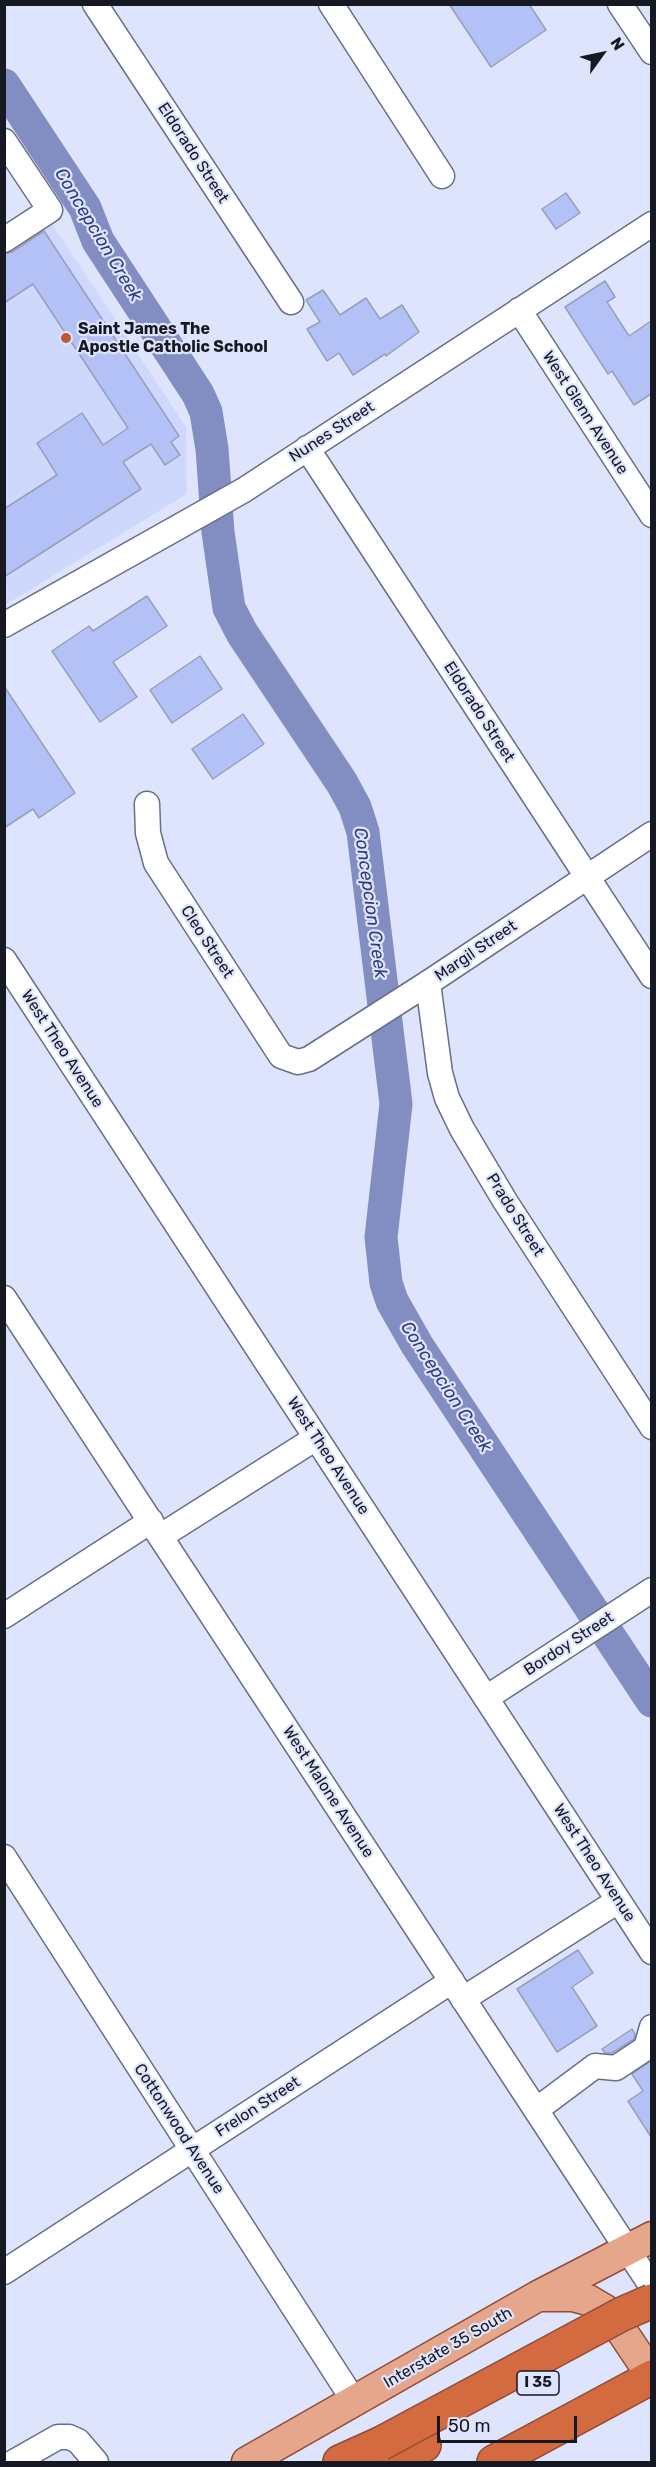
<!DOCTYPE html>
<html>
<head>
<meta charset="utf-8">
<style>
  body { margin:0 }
  #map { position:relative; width:656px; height:2467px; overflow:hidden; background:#dee4fc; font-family:Rubik,sans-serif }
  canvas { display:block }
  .frame { position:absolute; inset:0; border:6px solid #161822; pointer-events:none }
  .north { position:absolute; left:572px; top:24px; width:60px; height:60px; -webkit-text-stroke:4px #dee4fc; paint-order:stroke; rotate:57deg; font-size:16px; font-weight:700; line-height:24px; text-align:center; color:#161822 }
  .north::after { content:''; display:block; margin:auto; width:21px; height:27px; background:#161822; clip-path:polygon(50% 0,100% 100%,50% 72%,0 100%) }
  .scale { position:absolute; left:437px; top:2416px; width:140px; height:27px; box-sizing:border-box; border:3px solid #161822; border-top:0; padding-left:8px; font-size:18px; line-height:21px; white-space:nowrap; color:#161822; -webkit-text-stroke:4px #dee4fc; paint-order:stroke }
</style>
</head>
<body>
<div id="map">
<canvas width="656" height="2467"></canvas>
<div class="frame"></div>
<div class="north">N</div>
<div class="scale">50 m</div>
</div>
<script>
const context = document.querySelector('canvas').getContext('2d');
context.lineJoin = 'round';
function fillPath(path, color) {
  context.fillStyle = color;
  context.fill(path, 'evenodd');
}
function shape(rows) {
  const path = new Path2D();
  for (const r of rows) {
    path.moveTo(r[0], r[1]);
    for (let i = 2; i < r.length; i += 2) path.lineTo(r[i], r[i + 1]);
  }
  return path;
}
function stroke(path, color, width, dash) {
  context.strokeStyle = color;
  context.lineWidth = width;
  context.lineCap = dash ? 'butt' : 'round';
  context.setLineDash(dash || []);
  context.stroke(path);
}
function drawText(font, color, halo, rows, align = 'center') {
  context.font = font + ' Rubik,sans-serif';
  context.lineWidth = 4.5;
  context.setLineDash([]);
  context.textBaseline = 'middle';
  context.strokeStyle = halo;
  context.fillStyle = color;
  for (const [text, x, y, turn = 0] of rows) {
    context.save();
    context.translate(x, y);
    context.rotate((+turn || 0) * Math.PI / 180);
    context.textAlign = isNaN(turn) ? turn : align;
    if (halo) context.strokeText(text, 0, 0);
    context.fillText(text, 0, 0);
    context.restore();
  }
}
fillPath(shape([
  [49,219,186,427,187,494,5,605,5,249]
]), '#ced8fd');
stroke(shape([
  [4,85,85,208,98,241,198,394,206,412,212,449,218,532,229,608,242,633,342,783,355,807,363,832,396,1104,381,1237,386,1283,392,1301,417,1345,652,1701]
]), '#828ec1', 33);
const building = shape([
  [449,4,529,4,546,30,491,67,449,4],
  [566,193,580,213,556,229,542,209,566,193],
  [44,231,179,436,171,442,180,455,165,465,151,444,123,462,141,489,4,577,4,509,57,475,37,443,82,413,103,445,128,428,33,284,4,303,4,254,12,252,44,231],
  [605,281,615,297,607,302,629,336,651,321,651,394,634,405,612,371,608,374,565,307,605,281],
  [323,290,340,315,366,298,380,319,402,305,419,332,386,356,385,354,353,375,339,353,327,361,307,329,320,322,306,300,323,290],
  [147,596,167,626,113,662,137,697,100,722,52,651,89,626,93,631,147,596],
  [200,656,222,689,172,723,150,690,200,656],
  [4,686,75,793,39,818,33,809,4,828,4,686],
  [243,714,264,744,213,779,192,749,243,714],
  [578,1950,593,1973,572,1987,597,2026,557,2052,517,1989,578,1950],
  [632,2029,635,2034,634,2039,612,2053,605,2053,602,2049,632,2029],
  [651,2061,651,2137,628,2101,643,2091,632,2074,651,2061]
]);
fillPath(building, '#b4c1f7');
stroke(building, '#979fba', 1.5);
const minor = shape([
  [95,4,291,302],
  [331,4,442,176],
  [620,4,652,52],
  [4,141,50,210,4,240],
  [519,310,652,515],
  [307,448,652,976],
  [4,625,244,490,652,224],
  [147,804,148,833,156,863,281,1056,298,1062,309,1059,428,983,652,834],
  [4,960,652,1952],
  [428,983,440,1073,447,1098,462,1129,505,1201,652,1427],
  [4,1298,652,2287],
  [161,1536,316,1438],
  [4,1616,151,1521],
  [486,1698,652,1590],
  [4,1857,354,2401],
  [463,1999,618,1901],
  [536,2110,595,2066,616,2068,646,2048,652,2027],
  [4,2272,452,1981],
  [14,2462,58,2437,69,2437,78,2441,96,2462]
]);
const major = shape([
  [539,2296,573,2296,588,2300,605,2310,619,2327,652,2376],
  [247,2462,538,2296,652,2237]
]);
const highway = shape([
  [340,2462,380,2444],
  [391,2462,424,2445],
  [494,2462,652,2377]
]);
stroke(minor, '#696f89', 27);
stroke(major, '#914d36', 33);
stroke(highway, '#914d36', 36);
stroke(minor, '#fff', 24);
stroke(major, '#e5a68c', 30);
stroke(highway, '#d36a40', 33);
const highwayBridge = shape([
  [380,2444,622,2314,652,2301]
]);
stroke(highwayBridge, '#914d36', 36, []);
stroke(highwayBridge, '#d36a40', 33);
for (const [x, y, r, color] of [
  [66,338,6,"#bf582e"]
]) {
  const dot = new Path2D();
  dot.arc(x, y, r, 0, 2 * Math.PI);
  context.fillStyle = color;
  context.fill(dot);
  stroke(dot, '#dee4fc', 2);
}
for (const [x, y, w] of [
  [538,2383,42]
]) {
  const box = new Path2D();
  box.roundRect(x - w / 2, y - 12, w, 24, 4.5);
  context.fillStyle = '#dee4fc';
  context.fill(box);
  stroke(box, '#161822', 1.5);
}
drawText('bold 15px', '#161822', null, [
  ["I 35",538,2383]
]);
drawText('16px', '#161822', '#dee4fc', [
  ["Eldorado Street",193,153,57],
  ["West Glenn Avenue",585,413,57],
  ["Nunes Street",332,432,-33],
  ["Eldorado Street",479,712,57],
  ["Cleo Street",207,942,57],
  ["Margil Street",476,951,-34],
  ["West Theo Avenue",62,1049,57],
  ["Prado Street",515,1215,58],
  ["West Theo Avenue",328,1456,57],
  ["Bordoy Street",569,1644,-33],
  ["West Malone Avenue",328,1792,57],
  ["West Theo Avenue",594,1863,57],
  ["Frelon Street",258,2107,-33],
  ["Cottonwood Avenue",179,2129,57],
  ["Interstate 35 South",448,2348,-30]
]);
drawText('bold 16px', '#161822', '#dee4fc', [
  ["Saint James The",78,329],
  ["Apostle Catholic School",78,347]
], 'left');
drawText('italic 18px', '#313b7b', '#dee4fc', [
  ["Concepcion Creek",98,235,59],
  ["Concepcion Creek",370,903,82],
  ["Concepcion Creek",446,1387,57]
]);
</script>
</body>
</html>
